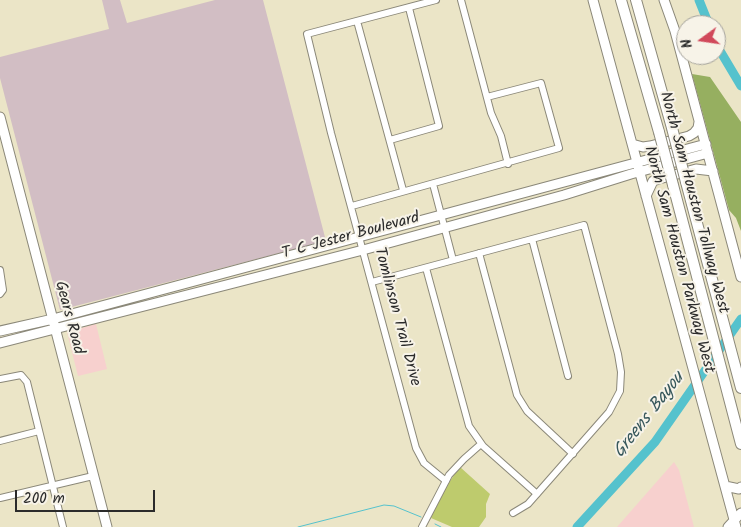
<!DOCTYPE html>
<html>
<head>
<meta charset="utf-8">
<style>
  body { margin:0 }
  #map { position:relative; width:741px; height:527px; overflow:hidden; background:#ebe5c7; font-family:Kalam,sans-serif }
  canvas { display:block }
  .north { position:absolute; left:676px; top:15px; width:50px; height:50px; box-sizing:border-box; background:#f7f3e8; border:1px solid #a5a39c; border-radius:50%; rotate:256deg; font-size:14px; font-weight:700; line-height:20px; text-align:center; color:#2b2b2b }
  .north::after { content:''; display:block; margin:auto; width:18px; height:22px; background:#d1495b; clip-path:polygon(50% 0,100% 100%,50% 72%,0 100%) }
  .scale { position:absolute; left:15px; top:490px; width:140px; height:22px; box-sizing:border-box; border:2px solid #2b2b2b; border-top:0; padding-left:6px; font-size:15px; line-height:18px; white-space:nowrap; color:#2b2b2b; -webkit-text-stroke:4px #f7f3e8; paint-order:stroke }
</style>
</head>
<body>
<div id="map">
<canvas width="741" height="527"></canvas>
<div class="north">N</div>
<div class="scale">200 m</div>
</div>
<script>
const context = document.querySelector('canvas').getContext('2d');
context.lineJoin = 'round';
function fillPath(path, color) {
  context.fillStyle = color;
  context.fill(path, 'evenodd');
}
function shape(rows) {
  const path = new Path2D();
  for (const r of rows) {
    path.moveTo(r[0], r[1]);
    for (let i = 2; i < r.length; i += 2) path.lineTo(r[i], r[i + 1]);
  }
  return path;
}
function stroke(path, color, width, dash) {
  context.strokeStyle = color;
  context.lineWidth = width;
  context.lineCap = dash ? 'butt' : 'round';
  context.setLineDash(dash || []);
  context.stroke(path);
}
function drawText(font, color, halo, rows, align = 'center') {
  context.font = font + ' Kalam,sans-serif';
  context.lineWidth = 4;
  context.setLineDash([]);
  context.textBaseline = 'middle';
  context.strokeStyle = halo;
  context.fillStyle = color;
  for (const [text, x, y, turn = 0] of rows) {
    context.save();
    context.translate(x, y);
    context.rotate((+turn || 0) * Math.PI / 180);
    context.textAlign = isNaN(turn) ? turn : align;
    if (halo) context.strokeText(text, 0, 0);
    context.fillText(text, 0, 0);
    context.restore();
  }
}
fillPath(shape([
  [96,324,107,369,78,376,67,332],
  [674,462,679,470,694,527,617,527]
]), '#f7d0ce');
fillPath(shape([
  [102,0,120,0,127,23,215,0,263,0,326,241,60,310,0,78,0,57,109,29]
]), '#d2bec4');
fillPath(shape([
  [460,467,490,494,486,504,486,517,479,527,452,527,431,518,442,492]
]), '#becb6d');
fillPath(shape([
  [692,74,710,77,741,122,741,231,736,218,729,210]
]), '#96af60');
stroke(shape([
  [435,524,441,527],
  [298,527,384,505,394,506,421,517]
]), '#55c2cd', 1);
stroke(shape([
  [699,0,709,25],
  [716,44,741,86],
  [577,527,655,442,741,319]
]), '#55c2cd', 9);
const minor = shape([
  [436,0,307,34,331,133,416,448,424,463,446,481],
  [461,0,491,113,501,136,508,164],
  [357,21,403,190],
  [390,140,439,126,409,8],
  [433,184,453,260],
  [352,206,559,148,541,83,487,97],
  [532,239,568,376],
  [479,253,517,395,527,411,573,454],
  [426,268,469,426,483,446,537,494],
  [0,270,3,290,0,294],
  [372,282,584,225,618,354,621,372,620,391,609,412,528,504,513,513],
  [0,379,21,375,27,382,63,527],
  [0,441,39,431],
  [0,498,93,476],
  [422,527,449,475,464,459,481,444]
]);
const major = shape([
  [593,0,736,527],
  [664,0,675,31,741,277],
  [0,117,107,527],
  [632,144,643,147,650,146,689,136,694,133,698,128,699,122],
  [646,196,653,181,659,179,696,169,713,171],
  [0,331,53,319,706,144],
  [0,343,363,250,564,195,631,174,708,153],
  [725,486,739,489,741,487],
  [728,527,741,513]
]);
const highway = shape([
  [621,0,659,132],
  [636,0,672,128],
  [686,182,741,388],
  [673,185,741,444]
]);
stroke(minor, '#8b8879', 8);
stroke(major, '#8b8879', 11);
stroke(highway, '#8b8879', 12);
stroke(minor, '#fff', 6);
stroke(major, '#fff', 9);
stroke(highway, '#fff', 10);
const highwayBridge = shape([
  [672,128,686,182],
  [659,132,673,185]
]);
stroke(highwayBridge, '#8b8879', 12, []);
stroke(highwayBridge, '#fff', 10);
drawText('16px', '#2b2b2b', '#f7f3e8', [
  ["North Sam Houston Tollway West",693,203,75],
  ["T C Jester Boulevard",351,237,-15],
  ["North Sam Houston Parkway West",678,260,75],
  ["Tomlinson Trail Drive",396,317,75],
  ["Gears Road",68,318,75]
]);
drawText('italic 18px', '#38585c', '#f7f3e8', [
  ["Greens Bayou",650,416,-52]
]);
</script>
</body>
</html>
